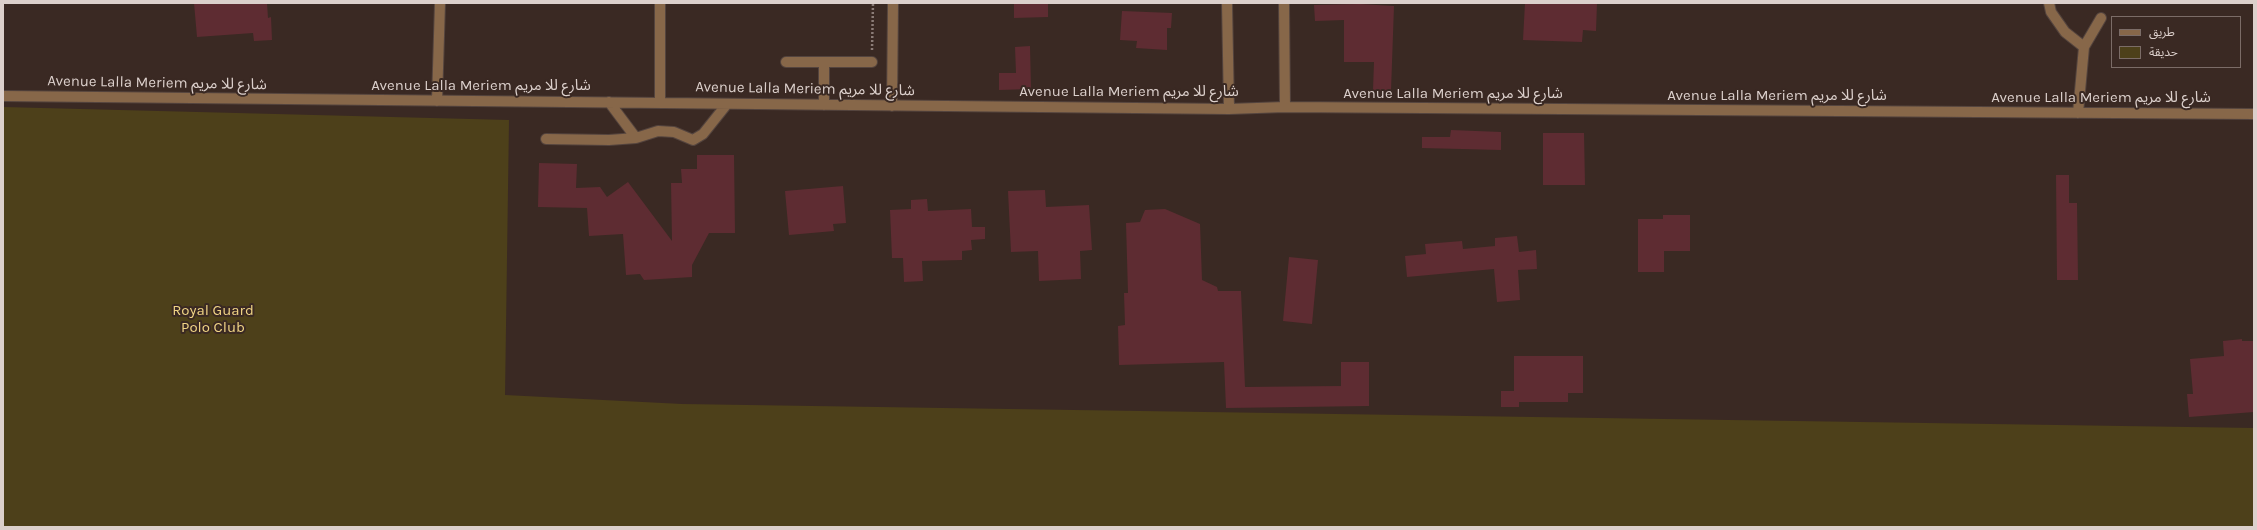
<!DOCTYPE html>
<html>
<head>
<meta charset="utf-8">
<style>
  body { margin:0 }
  #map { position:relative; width:2257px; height:530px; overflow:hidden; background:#3a2923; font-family:Karla,"Noto Sans Arabic",sans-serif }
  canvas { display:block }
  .frame { position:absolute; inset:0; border:4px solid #dcd0cc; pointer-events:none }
  .legend { position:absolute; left:2111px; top:16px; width:130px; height:52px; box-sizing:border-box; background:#3a2923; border:1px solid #7b6c67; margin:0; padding:5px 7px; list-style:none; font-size:12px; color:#dcd0cc }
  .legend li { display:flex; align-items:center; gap:8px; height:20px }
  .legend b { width:20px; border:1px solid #7b6c67 }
</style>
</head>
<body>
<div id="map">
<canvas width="2257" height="530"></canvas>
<div class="frame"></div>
<ul class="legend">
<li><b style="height:5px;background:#876749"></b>طريق</li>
<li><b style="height:11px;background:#4d401a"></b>حديقة</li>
</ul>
</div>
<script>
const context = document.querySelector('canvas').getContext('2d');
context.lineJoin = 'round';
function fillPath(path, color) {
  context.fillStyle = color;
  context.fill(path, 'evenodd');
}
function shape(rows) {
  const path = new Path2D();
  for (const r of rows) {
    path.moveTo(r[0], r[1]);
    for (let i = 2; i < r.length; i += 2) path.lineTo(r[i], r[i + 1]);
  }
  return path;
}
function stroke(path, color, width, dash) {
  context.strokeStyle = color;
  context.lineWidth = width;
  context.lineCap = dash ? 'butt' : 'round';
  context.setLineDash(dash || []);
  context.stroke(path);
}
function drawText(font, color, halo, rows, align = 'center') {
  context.font = font + ' Karla,"Noto Sans Arabic",sans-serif';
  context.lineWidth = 4;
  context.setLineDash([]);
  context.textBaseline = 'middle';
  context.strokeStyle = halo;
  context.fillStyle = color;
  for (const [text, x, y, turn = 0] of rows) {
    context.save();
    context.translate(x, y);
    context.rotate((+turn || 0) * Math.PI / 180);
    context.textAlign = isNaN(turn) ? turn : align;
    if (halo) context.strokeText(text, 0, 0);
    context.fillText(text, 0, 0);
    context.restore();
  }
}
fillPath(shape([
  [3,107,509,120,505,395,682,404,2254,428,2254,527,3,527]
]), '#4d401a');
fillPath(shape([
  [194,3,267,3,268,18,271,17,272,40,254,41,253,33,197,37],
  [1014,3,1048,3,1048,17,1014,18],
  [1525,3,1597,3,1596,31,1583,30,1582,42,1523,40],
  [1360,4,1394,6,1391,91,1373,90,1374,62,1344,62,1344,20,1315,21,1314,5],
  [1122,11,1172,13,1171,28,1167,28,1167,50,1136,48,1137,41,1120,40],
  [1030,46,1031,89,999,90,999,73,1016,73,1015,47],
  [1451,130,1501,132,1501,150,1422,148,1422,137,1450,137],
  [1543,133,1584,133,1585,185,1543,185],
  [697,155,734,155,735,233,709,233,692,265,692,277,644,280,640,274,626,275,623,234,589,236,587,208,538,207,539,163,577,164,576,188,600,187,607,197,628,182,672,241,671,183,682,183,681,169,697,169],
  [2056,175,2069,175,2069,203,2077,203,2078,280,2057,280],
  [843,186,846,223,833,224,834,231,789,235,785,191],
  [1045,190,1046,207,1089,205,1092,250,1080,251,1081,279,1039,281,1038,251,1011,252,1008,191],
  [927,199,928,211,971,209,972,227,985,227,985,239,971,240,972,250,962,251,962,260,922,261,923,281,904,282,903,258,892,258,890,210,911,209,911,200],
  [1165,209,1200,224,1202,280,1217,287,1218,291,1241,291,1245,387,1341,386,1341,362,1369,362,1369,406,1226,408,1224,362,1119,365,1118,326,1125,325,1124,293,1128,293,1126,223,1140,222,1145,210],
  [1663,215,1690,215,1690,251,1664,251,1664,272,1638,272,1638,219,1663,219],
  [1517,236,1519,252,1536,250,1537,269,1518,270,1520,300,1497,302,1494,269,1407,277,1405,256,1426,254,1425,244,1462,241,1463,249,1495,246,1495,238],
  [1289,257,1318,260,1312,324,1283,321],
  [2242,339,2242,341,2254,341,2254,412,2189,417,2187,394,2193,394,2190,359,2224,356,2223,341],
  [1514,356,1583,356,1583,393,1568,393,1568,402,1519,402,1519,407,1501,407,1501,391,1514,391]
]), '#5e2c32');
const minor = shape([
  [1227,3,1229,109],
  [1284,3,1285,107],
  [2049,3,2051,12,2065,32,2084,47],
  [786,62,872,62],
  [824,62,824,105],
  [3,96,1229,109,1285,107,2254,114],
  [437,101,440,3],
  [609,102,636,138],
  [660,102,660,3],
  [892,106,893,3],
  [2078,113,2084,47,2101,18],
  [546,139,609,140,636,138,658,131,674,132,693,140,703,134,727,104]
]);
stroke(minor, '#54443e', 12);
stroke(shape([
  [872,50,873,3]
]), '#8b7c77', 2.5, [2, 2]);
stroke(minor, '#876749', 10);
drawText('15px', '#dcd0cc', '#3a2923', [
  ["Avenue Lalla Meriem شارع للا مريم",157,83,1],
  ["Avenue Lalla Meriem شارع للا مريم",481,86],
  ["Avenue Lalla Meriem شارع للا مريم",805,89,1],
  ["Avenue Lalla Meriem شارع للا مريم",1129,92],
  ["Avenue Lalla Meriem شارع للا مريم",1453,94],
  ["Avenue Lalla Meriem شارع للا مريم",1777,96],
  ["Avenue Lalla Meriem شارع للا مريم",2101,98]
]);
drawText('15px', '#f0d485', '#3a2923', [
  ["Royal Guard",213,311],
  ["Polo Club",213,328]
]);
</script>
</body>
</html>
